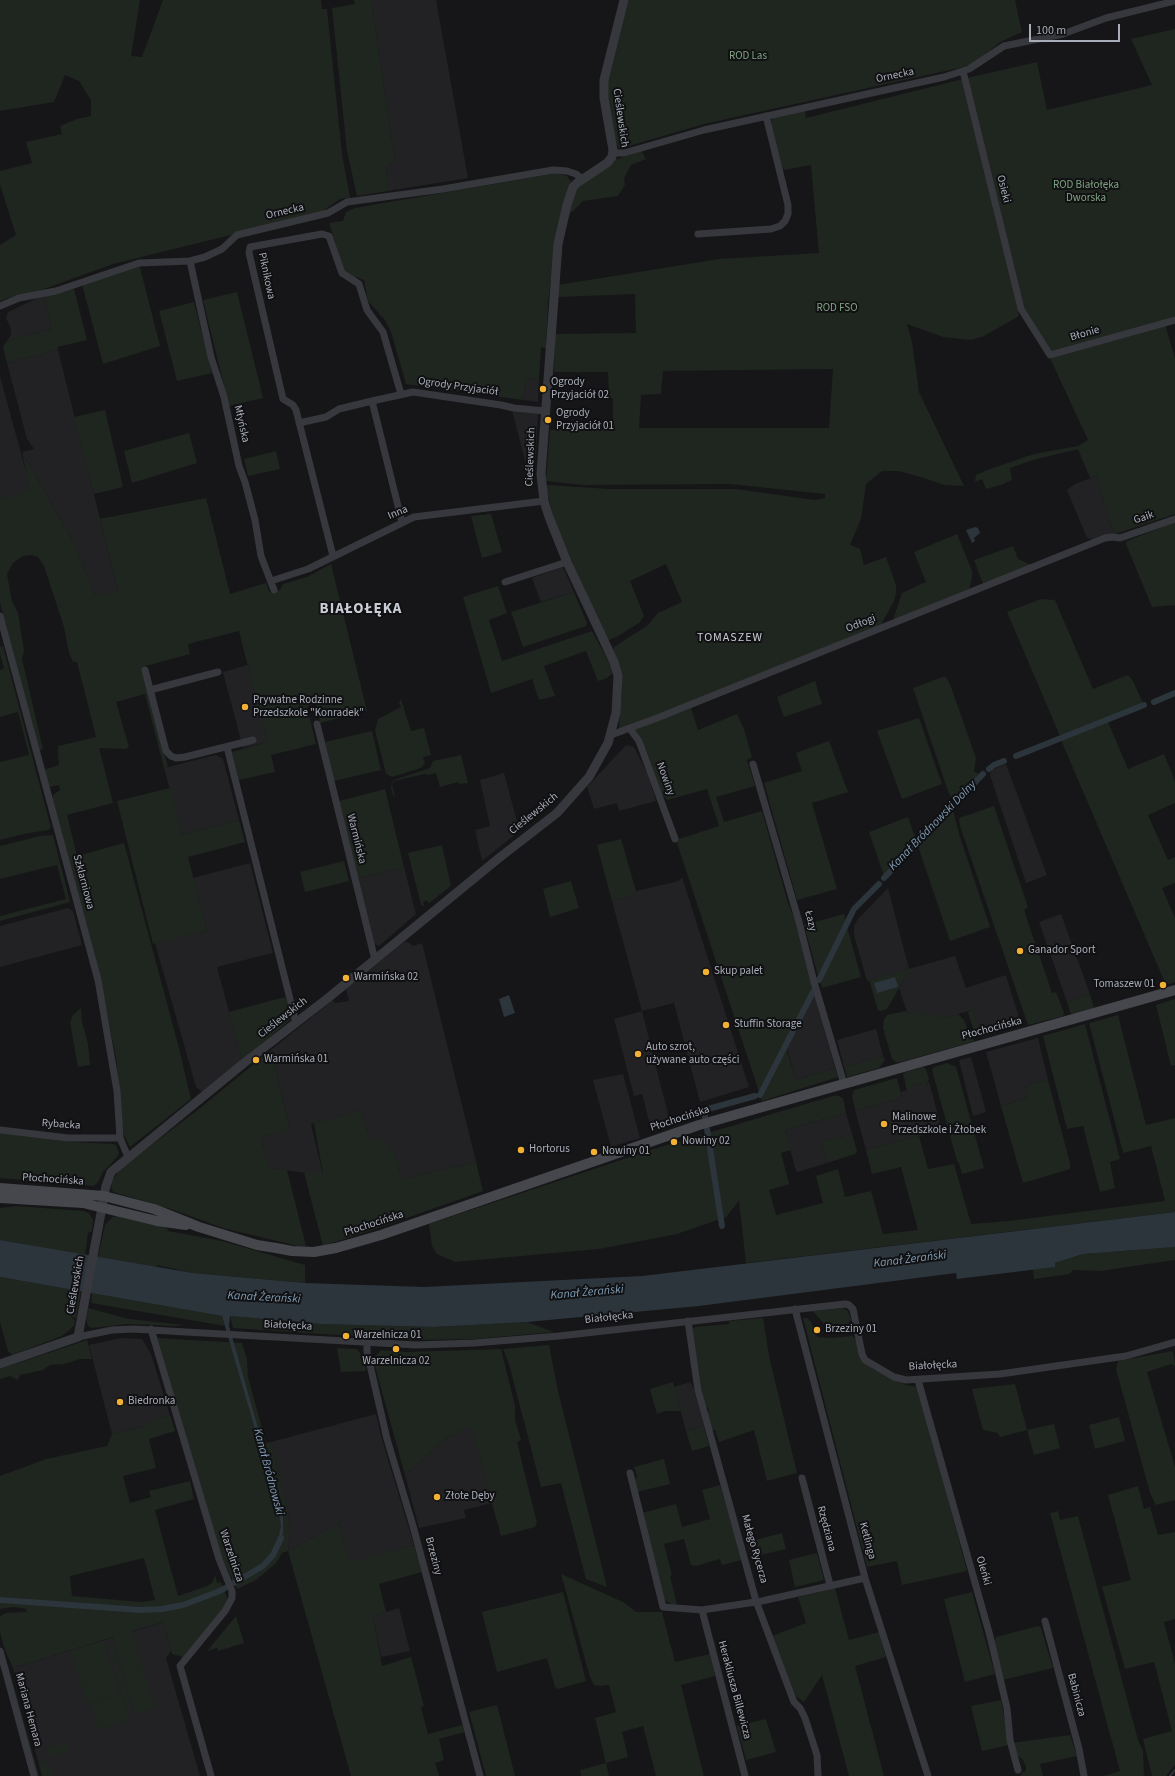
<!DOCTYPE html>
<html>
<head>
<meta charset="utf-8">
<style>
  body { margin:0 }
  #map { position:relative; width:1175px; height:1776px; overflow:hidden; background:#161618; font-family:"Source Sans 3",sans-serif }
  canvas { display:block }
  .scale { position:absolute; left:1029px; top:24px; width:91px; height:18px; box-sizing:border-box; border:2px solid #a8adb8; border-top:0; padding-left:5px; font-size:12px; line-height:14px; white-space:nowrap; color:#a8adb8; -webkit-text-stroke:3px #111113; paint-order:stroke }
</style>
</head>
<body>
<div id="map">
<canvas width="1175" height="1776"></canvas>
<div class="scale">100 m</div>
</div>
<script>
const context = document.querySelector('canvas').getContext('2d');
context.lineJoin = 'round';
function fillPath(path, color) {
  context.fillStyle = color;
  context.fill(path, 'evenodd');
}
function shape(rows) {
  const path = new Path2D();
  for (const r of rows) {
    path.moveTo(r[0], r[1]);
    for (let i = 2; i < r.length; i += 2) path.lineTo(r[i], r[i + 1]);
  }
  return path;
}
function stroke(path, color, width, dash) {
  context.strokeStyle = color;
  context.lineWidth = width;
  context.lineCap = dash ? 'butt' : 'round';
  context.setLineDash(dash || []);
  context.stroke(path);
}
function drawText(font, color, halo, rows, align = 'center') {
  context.font = font + ' "Source Sans 3",sans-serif';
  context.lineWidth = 4;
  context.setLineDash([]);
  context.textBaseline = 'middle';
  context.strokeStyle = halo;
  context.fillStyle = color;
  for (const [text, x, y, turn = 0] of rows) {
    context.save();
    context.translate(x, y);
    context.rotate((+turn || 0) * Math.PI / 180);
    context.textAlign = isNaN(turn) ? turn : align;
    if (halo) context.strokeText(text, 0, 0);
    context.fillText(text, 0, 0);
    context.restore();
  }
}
fillPath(shape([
  [371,0,436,0,468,178,388,191,386,166,395,160],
  [44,295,52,329,7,341,11,335,11,329,6,318,8,312],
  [58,350,118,591,95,596,74,543,22,452,34,449,27,439,7,363],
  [0,376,31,490,0,499],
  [526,378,539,379,538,402,523,400],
  [512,411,538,414,535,470,523,469,522,465,526,464],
  [1096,476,1112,528,1115,534,1094,540,1087,538,1067,490,1075,484],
  [563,567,574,592,541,602,532,578],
  [248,665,267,742,243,748,223,672],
  [626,745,634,747,648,775,656,801,619,811,617,803,594,809,587,787],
  [216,755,223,759,239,820,182,835,164,768],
  [1006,764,1047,875,1026,883,990,775,992,770],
  [504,773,519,829,517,833,482,861,475,830,490,826,480,780],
  [250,863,273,953,217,967,242,1060,202,1092,196,1087,155,943,207,931,193,878],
  [404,867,416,914,379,946,374,944,358,878],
  [682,877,749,1087,700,1102,674,1003,642,1011,669,1118,650,1125,642,1094,634,1096,614,1019,642,1011,612,901,632,896,636,891,679,881],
  [888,888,909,969,867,981,854,935,854,927,857,920],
  [68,908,73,911,82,945,0,967,0,926],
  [1061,914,1090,994,1067,1002,1039,922],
  [404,942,408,942,413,946,422,943,476,1162,402,1179,395,1155,370,1140,361,1110,311,1124,323,1175,269,1168,261,1137,290,1128,271,1050,333,1000,335,1003,349,1001,346,989],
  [955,956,966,988,1006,975,1021,1024,982,1037,973,1010,939,1019,925,1015,908,1015,899,988,907,974,912,970,912,968],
  [814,993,835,1068,796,1080,787,1048],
  [876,1029,883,1056,844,1067,837,1040],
  [1038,1038,1048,1080,1025,1086,1028,1098,1001,1106,986,1052],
  [971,1057,986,1112,973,1116,959,1060],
  [623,1074,640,1138,611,1147,593,1080],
  [929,1082,942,1130,866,1150,855,1110,902,1098,901,1092,910,1089,911,1086,922,1083,926,1085],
  [846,1113,852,1134,821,1142,827,1163,798,1172,796,1171,785,1130],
  [122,1338,142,1339,151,1354,170,1415,146,1423,146,1426,112,1434,89,1345],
  [690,1382,694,1389,704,1426,686,1431,674,1387],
  [376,1414,381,1436,414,1545,350,1563,339,1523,288,1551,290,1529,288,1509,271,1442],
  [471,1425,492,1503,464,1510,466,1518,419,1528,405,1475,446,1438],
  [399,1608,410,1651,381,1657,373,1616],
  [163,1622,171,1651,166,1658,200,1776,42,1776,13,1668]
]), '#222225');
fillPath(shape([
  [0,0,140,0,131,56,142,57,163,0,321,0,322,9,327,9,342,154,350,198,340,199,320,213,113,264,36,292,11,297,0,301,0,245,16,235,0,185,0,171,32,163,26,142,62,134,60,126,77,119,91,116,91,100,79,81,65,75,54,102,0,111],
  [354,0,371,0,395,160,386,166,388,191,357,196,347,151,332,8,355,4],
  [628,0,1015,0,1022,32,1000,42,982,57,970,65,959,68,704,124,622,148,618,147,615,140,609,106,607,82],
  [1175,29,1175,319,1051,354,1026,311,1023,308,967,78,1037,62,1047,110,1152,85,1131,39],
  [963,79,1019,316,984,336,971,340,943,337,907,324,912,342,919,392,964,486,944,485,921,477,898,471,882,471,866,484,861,519,850,545,860,549,864,565,886,557,896,585,896,593,894,601,881,625,624,728,619,728,622,689,613,653,614,647,648,625,658,613,682,602,666,564,630,581,644,616,639,623,618,636,609,640,606,639,555,523,546,488,547,485,610,489,736,489,815,500,825,498,825,494,730,484,583,485,546,481,550,430,613,429,613,399,609,396,608,372,554,372,555,334,636,333,635,294,558,297,558,285,719,259,819,253,811,165,784,170,781,164,771,121,773,118,805,110,806,118],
  [833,369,829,428,639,428,641,395,661,394,663,371],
  [641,151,646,159,631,165,624,178,625,185,618,196,583,201,572,212,568,211,574,192,580,186,615,160],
  [557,173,567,176,571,182,566,197,556,244,548,302,546,348,541,347,539,379,526,378,523,400,406,384,391,332,385,320,368,301,364,280,347,274,344,270,329,223,343,221,346,212,355,208],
  [138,266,140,267,160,346,103,364,82,284],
  [74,289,87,340,57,347,58,350,7,363,3,347,7,341,52,329,44,295],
  [237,292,263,398,229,406,203,300],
  [194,302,212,373,177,381,159,311],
  [1165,324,1175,359,1175,514,1115,534,1112,528,1096,476,1090,478,1078,449,1033,460,1010,468,1012,480,1001,485,986,489,982,479,975,482,976,475,987,470,1034,454,1078,446,1088,440,1050,358],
  [105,410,123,487,94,494,74,417],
  [189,433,197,463,132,483,124,451],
  [276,451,280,469,248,476,244,459],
  [22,452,74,543,95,596,118,590,100,519,206,498,230,594,266,583,270,593,280,590,283,584,307,577,331,564,367,711,320,723,315,701,307,707,316,744,271,755,275,772,239,780,232,752,267,742,239,631,188,644,190,654,142,667,168,767,164,768,145,694,116,702,129,747,126,749,99,748,113,803,67,815,77,856,124,843,179,1048,191,1099,130,1147,123,1133,116,1058,99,973,52,799,53,795,60,790,59,785,49,787,44,770,59,765,58,753,58,746,96,737,77,662,73,662,69,653,64,627,44,566,38,557,31,555,23,556,13,563,7,574,12,601,18,613,24,651,22,659,43,749,39,751,0,603,0,499,30,490],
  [491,514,502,552,482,558,471,516],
  [1175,522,1175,605,1152,607,1126,544,1127,541],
  [957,534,972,571,972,579,969,589,893,620,902,593,926,582,914,552],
  [1013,546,1018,559,1031,565,983,584,974,560],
  [498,586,507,613,489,620,502,661,592,631,611,666,612,674,607,678,598,681,586,651,544,666,555,696,539,700,532,679,491,693,463,597],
  [574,592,587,623,586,626,523,647,511,612],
  [1041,599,1055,600,1093,689,1128,675,1133,681,1143,703,1060,736,1007,612],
  [3,646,51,828,48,830,24,834,0,840,0,762,29,755,18,712,0,717,0,670,4,668,0,654,0,647],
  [943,677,946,677,950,684,976,758,974,772,980,774,953,802,948,791,913,688],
  [815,681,822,704,784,717,777,697],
  [401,699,411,731,424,728,431,755,423,757,425,763,421,768,392,777,386,774,375,730,378,719,401,707,399,703],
  [691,708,698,730,737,714,744,729,752,757,747,760,755,786,716,797,724,822,762,811,788,903,796,922,813,989,785,1044,796,1080,835,1068,838,1077,762,1101,677,843,679,839,719,826,707,789,667,800,662,794,643,741,634,730],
  [919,718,942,784,902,799,877,731],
  [1108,722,1128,769,1164,754,1175,781,1175,803,1148,815,1168,860,1175,857,1175,883,1162,888,1175,918,1175,982,1166,985,1061,740],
  [372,731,381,770,334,781,325,742],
  [829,741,848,792,812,803,837,889,797,900,764,783,802,771,796,753],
  [461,755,468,783,459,784,458,782,440,787,436,773,428,775,425,774,394,781,392,784,395,797,393,795,391,788,392,782,394,780,430,768,433,761],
  [170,788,182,835,239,820,245,842,188,857,207,931,153,944,117,801],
  [385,789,404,867,358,878,339,801],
  [994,806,1028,907,1024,910,1052,993,1056,992,1064,1013,1063,1016,1028,1025,960,826,959,818],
  [953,810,960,837,990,927,950,941,918,846],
  [908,817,917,843,884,876,869,832],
  [53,835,70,902,0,921,0,916,66,899,57,865,0,879,0,846,40,836],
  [621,839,636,891,632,896,612,901,597,845],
  [442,845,451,886,429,903,426,900,423,903,425,906,421,905,408,853],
  [344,861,349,881,305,892,300,872],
  [571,881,579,908,550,917,543,889],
  [844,914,846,922,844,927,818,976,804,925],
  [847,927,861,977,822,988,820,981],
  [912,968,913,970,907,974,887,1009,881,1011,878,1010,869,980],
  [1090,994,1094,1008,1072,1014,1070,1012,1067,1002],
  [285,997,291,1014,290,1020,242,1060,229,1012],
  [1175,999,1175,1065,1171,1066,1156,1005],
  [81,1008,82,1022,88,1044,90,1065,78,1067,70,1022,73,1015],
  [973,1010,982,1037,974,1031,968,1012],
  [906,1011,908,1014,924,1011,925,1015,933,1013,939,1019,958,1014,964,1020,970,1037,975,1041,901,1062,896,1062,892,1059,883,1028,884,1019,887,1015],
  [1118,1015,1146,1125,1175,1118,1175,1212,746,1263,739,1201,726,1217,677,1234,599,1249,455,1262,437,1254,432,1246,429,1224,657,1148,836,1095,843,1098,846,1113,785,1130,791,1150,781,1153,789,1184,769,1190,776,1215,823,1203,816,1176,838,1169,845,1197,871,1191,883,1234,918,1230,901,1167,872,1174,866,1150,919,1136,928,1169,954,1164,971,1224,1009,1221,1165,1201,1151,1146,1123,1153,1089,1023],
  [1085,1024,1120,1159,1110,1162,1115,1188,1100,1192,1083,1126,1067,1129,1043,1036],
  [271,1050,290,1129,261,1137,269,1168,287,1170,306,1246,298,1246,223,1228,171,1209,113,1192,111,1187,113,1180,122,1167,199,1109],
  [883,1056,885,1060,879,1068,847,1077,844,1067],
  [947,1063,956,1067,984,1168,962,1174,959,1163,957,1161,932,1070,934,1067],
  [923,1067,926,1069,929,1079,926,1085,924,1087,922,1083,911,1086,911,1089,907,1091,903,1073],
  [897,1078,902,1098,855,1110,852,1096,854,1090],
  [1048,1080,1070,1163,1070,1169,1023,1183,1001,1106,1028,1098,1025,1086],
  [361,1110,370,1140,380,1137,395,1155,402,1179,476,1162,483,1191,381,1227,323,1246,304,1172,323,1174,314,1123],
  [0,1133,72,1142,113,1144,116,1145,119,1153,118,1156,103,1172,98,1182,94,1186,0,1178],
  [852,1134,857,1151,855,1154,827,1163,821,1142],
  [16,1206,84,1211,89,1213,93,1220,92,1231,88,1233,85,1255,0,1240,0,1208],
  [117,1216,167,1228,168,1231,222,1241,305,1265,305,1283,193,1273,157,1265,157,1267,98,1257,105,1225,113,1217],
  [1175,1247,1175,1260,1100,1271,1073,1270,1070,1274,1034,1279,1033,1269,1055,1267,1055,1263,1083,1254],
  [0,1277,81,1291,76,1319,70,1316,75,1321,74,1326,62,1336,12,1355,8,1351,0,1322],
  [92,1293,222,1316,225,1326,91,1303],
  [88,1308,129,1319,184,1325,176,1326,127,1324,92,1328,88,1326,86,1319],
  [843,1308,848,1311,851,1319,846,1329,839,1332,829,1330,813,1311],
  [230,1316,321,1324,434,1327,527,1322,554,1332,474,1339,413,1340,233,1328],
  [763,1318,769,1356,797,1473,767,1481,754,1430,719,1442,715,1430,711,1430,707,1413,709,1410,704,1402,692,1330,695,1327,729,1324,729,1321],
  [803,1318,807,1318,812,1323,814,1333,818,1337,832,1338,853,1336,857,1342,862,1359,871,1368,906,1385,918,1387,967,1571,902,1585,897,1561,867,1567],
  [157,1338,242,1343,247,1360,248,1377,266,1443,271,1442,288,1509,290,1529,288,1551,339,1523,350,1562,414,1545,422,1572,379,1584,386,1612,373,1616,382,1666,411,1657,424,1706,421,1707,428,1734,462,1725,465,1732,439,1739,444,1760,435,1763,439,1776,351,1776,288,1551,282,1553,276,1563,256,1580,237,1589,217,1548],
  [87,1340,92,1359,80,1359,64,1364,50,1365,43,1370,20,1375,18,1380,10,1376,0,1379,0,1369],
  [549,1345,558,1391,607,1587,586,1579,561,1483,541,1487,509,1364,503,1349],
  [337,1348,357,1349,364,1358,366,1371,341,1372],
  [501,1349,515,1406,515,1419,521,1440,517,1442,537,1523,535,1527,501,1536,471,1426,446,1438,405,1475,373,1359,381,1350,406,1352],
  [1173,1351,1175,1366,1171,1364,1147,1372,1175,1467,1175,1500,1156,1505,1150,1493,1116,1369,1118,1361],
  [673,1382,681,1411,665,1411,657,1414,650,1389],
  [1015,1384,1027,1430,1054,1424,1060,1448,1034,1455,1027,1430,1000,1437,998,1433,983,1430,972,1389],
  [170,1415,175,1431,149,1439,156,1468,123,1476,130,1503,151,1497,149,1491,190,1481,194,1499,155,1510,178,1596,207,1586,213,1582,215,1575,217,1583,221,1582,227,1598,224,1608,183,1657,172,1654,163,1622,132,1631,155,1708,135,1714,113,1637,13,1668,5,1650,0,1632,0,1616,6,1613,26,1612,27,1609,13,1607,0,1609,0,1476,46,1459,107,1446,112,1434,146,1426,145,1423],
  [144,1558,155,1600,142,1602,72,1596,70,1576],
  [1119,1417,1125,1441,1095,1449,1089,1425],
  [704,1426,709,1446,692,1451,686,1431],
  [664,1459,670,1484,637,1492,634,1483,637,1476,634,1467],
  [720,1485,742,1560,722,1565,720,1559,696,1566,691,1565,684,1539,664,1544,672,1575,670,1576,677,1604,672,1605,664,1599,642,1513,676,1504,682,1527,710,1519,702,1490],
  [1138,1486,1144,1509,1150,1507,1158,1535,1175,1532,1175,1619,1164,1622,1175,1664,1175,1765,1166,1776,1152,1776,1143,1739,1172,1731,1154,1662,1125,1669,1102,1587,1131,1580,1108,1495],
  [1058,1511,1060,1520,1078,1516,1138,1740,1143,1751,1144,1776,1104,1776,1120,1771,1050,1513],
  [782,1533,786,1549,752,1557,747,1542],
  [817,1553,824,1580,795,1587,789,1560],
  [561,1574,623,1602,636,1612,662,1612,675,1662,710,1654,715,1676,681,1685,704,1776,656,1776,643,1726,622,1732,628,1757,606,1763,609,1776,581,1776,580,1770,606,1763,595,1718,616,1712,609,1685,600,1686,594,1685,590,1677],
  [835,1588,849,1640,879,1632,886,1657,855,1666,884,1776,849,1776,822,1675,804,1702,796,1696,772,1636,806,1623,798,1597],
  [563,1592,586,1681,558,1689,555,1687,547,1658,497,1672,482,1612],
  [972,1592,995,1674,965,1682,944,1599],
  [236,1616,244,1643,218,1651,217,1648,207,1651],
  [1038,1626,1041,1628,1053,1668,1002,1680,994,1644,996,1637],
  [103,1641,119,1694,87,1704,71,1651],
  [112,1644,131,1708,127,1709,108,1645],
  [3,1653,8,1666,39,1776,37,1776],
  [121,1695,129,1721,114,1725,113,1722,114,1725,99,1729,92,1704],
  [1001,1700,1009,1745,982,1751,971,1706],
  [497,1705,515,1776,486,1776,469,1712],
  [766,1719,776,1752,746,1760,737,1726],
  [1070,1735,1077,1756,1040,1764,1043,1776,1020,1776,1023,1772,1026,1771,1026,1767,1023,1760,1018,1756,1012,1743],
  [66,1742,69,1751,48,1757,47,1751,49,1747],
  [47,1760,53,1776,42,1776,39,1763]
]), '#1e261f');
fillPath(shape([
  [975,527,978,528,980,533,974,538,975,541,972,543,966,530],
  [895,977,898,987,877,993,874,983],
  [509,995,515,1013,504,1017,499,999],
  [1175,1212,1175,1247,1083,1254,1055,1263,1055,1267,957,1279,956,1273,699,1306,527,1322,434,1327,321,1324,230,1316,229,1326,283,1516,283,1532,280,1546,277,1545,281,1526,279,1511,222,1316,0,1277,0,1240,193,1273,305,1283,424,1287,642,1276]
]), '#2c353c');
stroke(shape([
  [1170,1776,1175,1770]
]), '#2c353c', 2);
stroke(shape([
  [1154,702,1175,693],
  [1016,756,1144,705],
  [989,769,994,765,1004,761],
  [884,878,983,774],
  [819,980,854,909,879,884],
  [760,1095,813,992],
  [705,1118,705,1113,708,1109,755,1096],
  [707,1129,722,1226],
  [0,1600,141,1610,162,1609,183,1605,220,1591,263,1566,273,1555,281,1538]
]), '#2c353c', 6);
stroke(shape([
  [963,71,1021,309,1050,355,1175,320],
  [613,153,624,153,704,130,944,77,969,69,1004,46,1063,34,1106,18,1175,1],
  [698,234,771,229,780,226,785,221,788,214,788,205,766,116],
  [190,261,211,357,224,397,239,466,245,482,255,520,261,556,274,590],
  [0,306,19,298,56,291,139,263,190,261,205,257,222,249,237,235,328,213,347,202,443,189,553,170,567,171,576,174,582,179],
  [299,423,326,417,339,409,372,401],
  [402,522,372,401,413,392,501,405,514,408,545,411],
  [333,556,296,410,293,405,283,399,249,253,250,247,322,234,329,236,342,273,359,284,367,310,383,332,401,394],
  [271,581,308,569,414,517,544,501],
  [505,582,567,562],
  [0,616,98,980,117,1091,120,1138,128,1157],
  [145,670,166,751,171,756,176,758,185,757,253,740],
  [150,690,218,672],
  [317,724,375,960],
  [630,729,639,741,675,839],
  [611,735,657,718,1105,538,1113,537,1120,538,1175,519],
  [227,747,296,1023],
  [753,764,799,922,814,982,844,1084],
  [0,1130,68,1138,120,1138],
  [795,1309,865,1578,928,1776],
  [688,1321,698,1390,756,1601,794,1702,800,1708,805,1718,817,1755,818,1776],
  [151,1329,219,1559,232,1591,232,1598,225,1611,180,1666,211,1776],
  [78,1337,112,1330,133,1329,416,1345,474,1343,559,1336,845,1304,849,1305,853,1309,862,1354,865,1360,894,1377,906,1380,1000,1374,1126,1356,1175,1342],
  [367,1342,367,1352,387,1439,413,1526,480,1776],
  [918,1380,990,1636,1007,1708,1010,1740,1018,1770],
  [630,1473,663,1607,702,1610,762,1601,865,1578],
  [802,1478,830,1585],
  [702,1610,745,1776],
  [1045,1621,1079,1749,1084,1776],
  [0,1651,34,1776]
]), '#37383d', 7);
stroke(shape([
  [0,1364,78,1337,106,1186,111,1172,244,1063,328,998,499,858,557,813,589,777,608,743,616,713,618,676,614,662,567,562,549,517,544,501,541,474,558,244,567,205,573,187,577,183,607,163,612,157,613,150,604,98,604,80,624,0]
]), '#37383d', 9);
stroke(shape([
  [0,1188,104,1196,154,1209,199,1227,257,1245,276,1248,292,1251,314,1252,336,1248,381,1235,699,1125,1175,990],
  [0,1198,83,1203,157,1221,186,1225]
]), '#45474d', 10);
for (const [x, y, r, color] of [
  [543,389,4,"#f2b134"],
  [548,420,4,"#f2b134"],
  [245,707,4,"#f2b134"],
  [1020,951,4,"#f2b134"],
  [706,972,4,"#f2b134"],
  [346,978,4,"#f2b134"],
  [1163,985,4,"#f2b134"],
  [726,1025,4,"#f2b134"],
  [638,1054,4,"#f2b134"],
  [256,1060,4,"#f2b134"],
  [884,1124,4,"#f2b134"],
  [674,1142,4,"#f2b134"],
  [521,1150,4,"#f2b134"],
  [594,1152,4,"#f2b134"],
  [817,1330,4,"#f2b134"],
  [346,1336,4,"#f2b134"],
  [396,1349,4,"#f2b134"],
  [120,1402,4,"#f2b134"],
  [437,1497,4,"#f2b134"]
]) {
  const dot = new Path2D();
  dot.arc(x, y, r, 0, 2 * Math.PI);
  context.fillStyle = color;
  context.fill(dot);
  stroke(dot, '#111113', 1.5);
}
drawText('11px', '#7fa381', '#111113', [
  ["ROD Las",748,57],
  ["ROD Białołęka",1086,186],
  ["Dworska",1086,199],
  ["ROD FSO",837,309]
]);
drawText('11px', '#a8adb8', '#111113', [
  ["Ornecka",895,76,-12],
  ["Cieślewskich",620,118,82],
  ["Osieki",1003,189,76],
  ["Ornecka",285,212,-13],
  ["Piknikowa",266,276,78],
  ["Błonie",1085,334,-16],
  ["Ogrody Przyjaciół",458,387,8],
  ["Młyńska",241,424,77],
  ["Cieślewskich",531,457,-88],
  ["Inna",398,513,-23],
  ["Gaik",1144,518,-19],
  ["Odłogi",861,624,-22],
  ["Nowiny",665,779,70],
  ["Cieślewskich",534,814,-39],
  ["Warmińska",356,839,76],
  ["Szklarniowa",83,882,75],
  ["Łazy",810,921,75],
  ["Cieślewskich",283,1018,-38],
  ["Płochocińska",992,1029,-15],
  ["Płochocińska",680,1119,-18],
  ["Rybacka",61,1125,4],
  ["Płochocińska",53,1180,4],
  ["Płochocińska",374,1224,-18],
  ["Cieślewskich",76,1285,-80],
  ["Białołęcka",609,1318,-6],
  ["Białołęcka",288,1326,3],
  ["Białołęcka",933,1366,-3],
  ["Rzędziana",826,1529,75],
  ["Ketlinga",867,1541,75],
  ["Małego Rycerza",754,1549,74],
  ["Warzelnicza",231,1556,71],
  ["Brzeziny",433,1556,75],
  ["Oleńki",983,1571,74],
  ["Herakliusza Billewicza",734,1690,75],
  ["Babinicza",1076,1695,75],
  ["Mariana Hemara",28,1710,75]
]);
drawText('11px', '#a8adb8', '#111113', [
  ["Ogrody",551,383],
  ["Przyjaciół 02",551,396],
  ["Ogrody",556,414],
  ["Przyjaciół 01",556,427],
  ["Prywatne Rodzinne",253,701],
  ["Przedszkole \"Konradek\"",253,714],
  ["Ganador Sport",1028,951],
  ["Skup palet",714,972],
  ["Warmińska 02",354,978],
  ["Tomaszew 01",1155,985,"right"],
  ["Stuffin Storage",734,1025],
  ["Auto szrot,",646,1048],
  ["używane auto części",646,1061],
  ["Warmińska 01",264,1060],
  ["Malinowe",892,1118],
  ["Przedszkole i Żłobek",892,1131],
  ["Nowiny 02",682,1142],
  ["Hortorus",529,1150],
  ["Nowiny 01",602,1152],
  ["Brzeziny 01",825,1330],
  ["Warzelnicza 01",354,1336],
  ["Warzelnicza 02",396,1362,"center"],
  ["Biedronka",128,1402],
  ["Złote Dęby",445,1497]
], 'left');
context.letterSpacing = '1px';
drawText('12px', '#c9ccd4', '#111113', [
  ["TOMASZEW",730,638]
]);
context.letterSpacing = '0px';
drawText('italic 12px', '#7f9bb3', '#111113', [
  ["Kanał Bródnowski Dolny",933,826,-46],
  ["Kanał Żerański",910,1260,-7],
  ["Kanał Żerański",587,1293,-5],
  ["Kanał Żerański",264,1298,3],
  ["Kanał Bródnowski",268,1472,75]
]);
context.letterSpacing = '1px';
drawText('bold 15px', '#c9ccd4', '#111113', [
  ["BIAŁOŁĘKA",361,610]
]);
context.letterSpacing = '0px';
</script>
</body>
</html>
